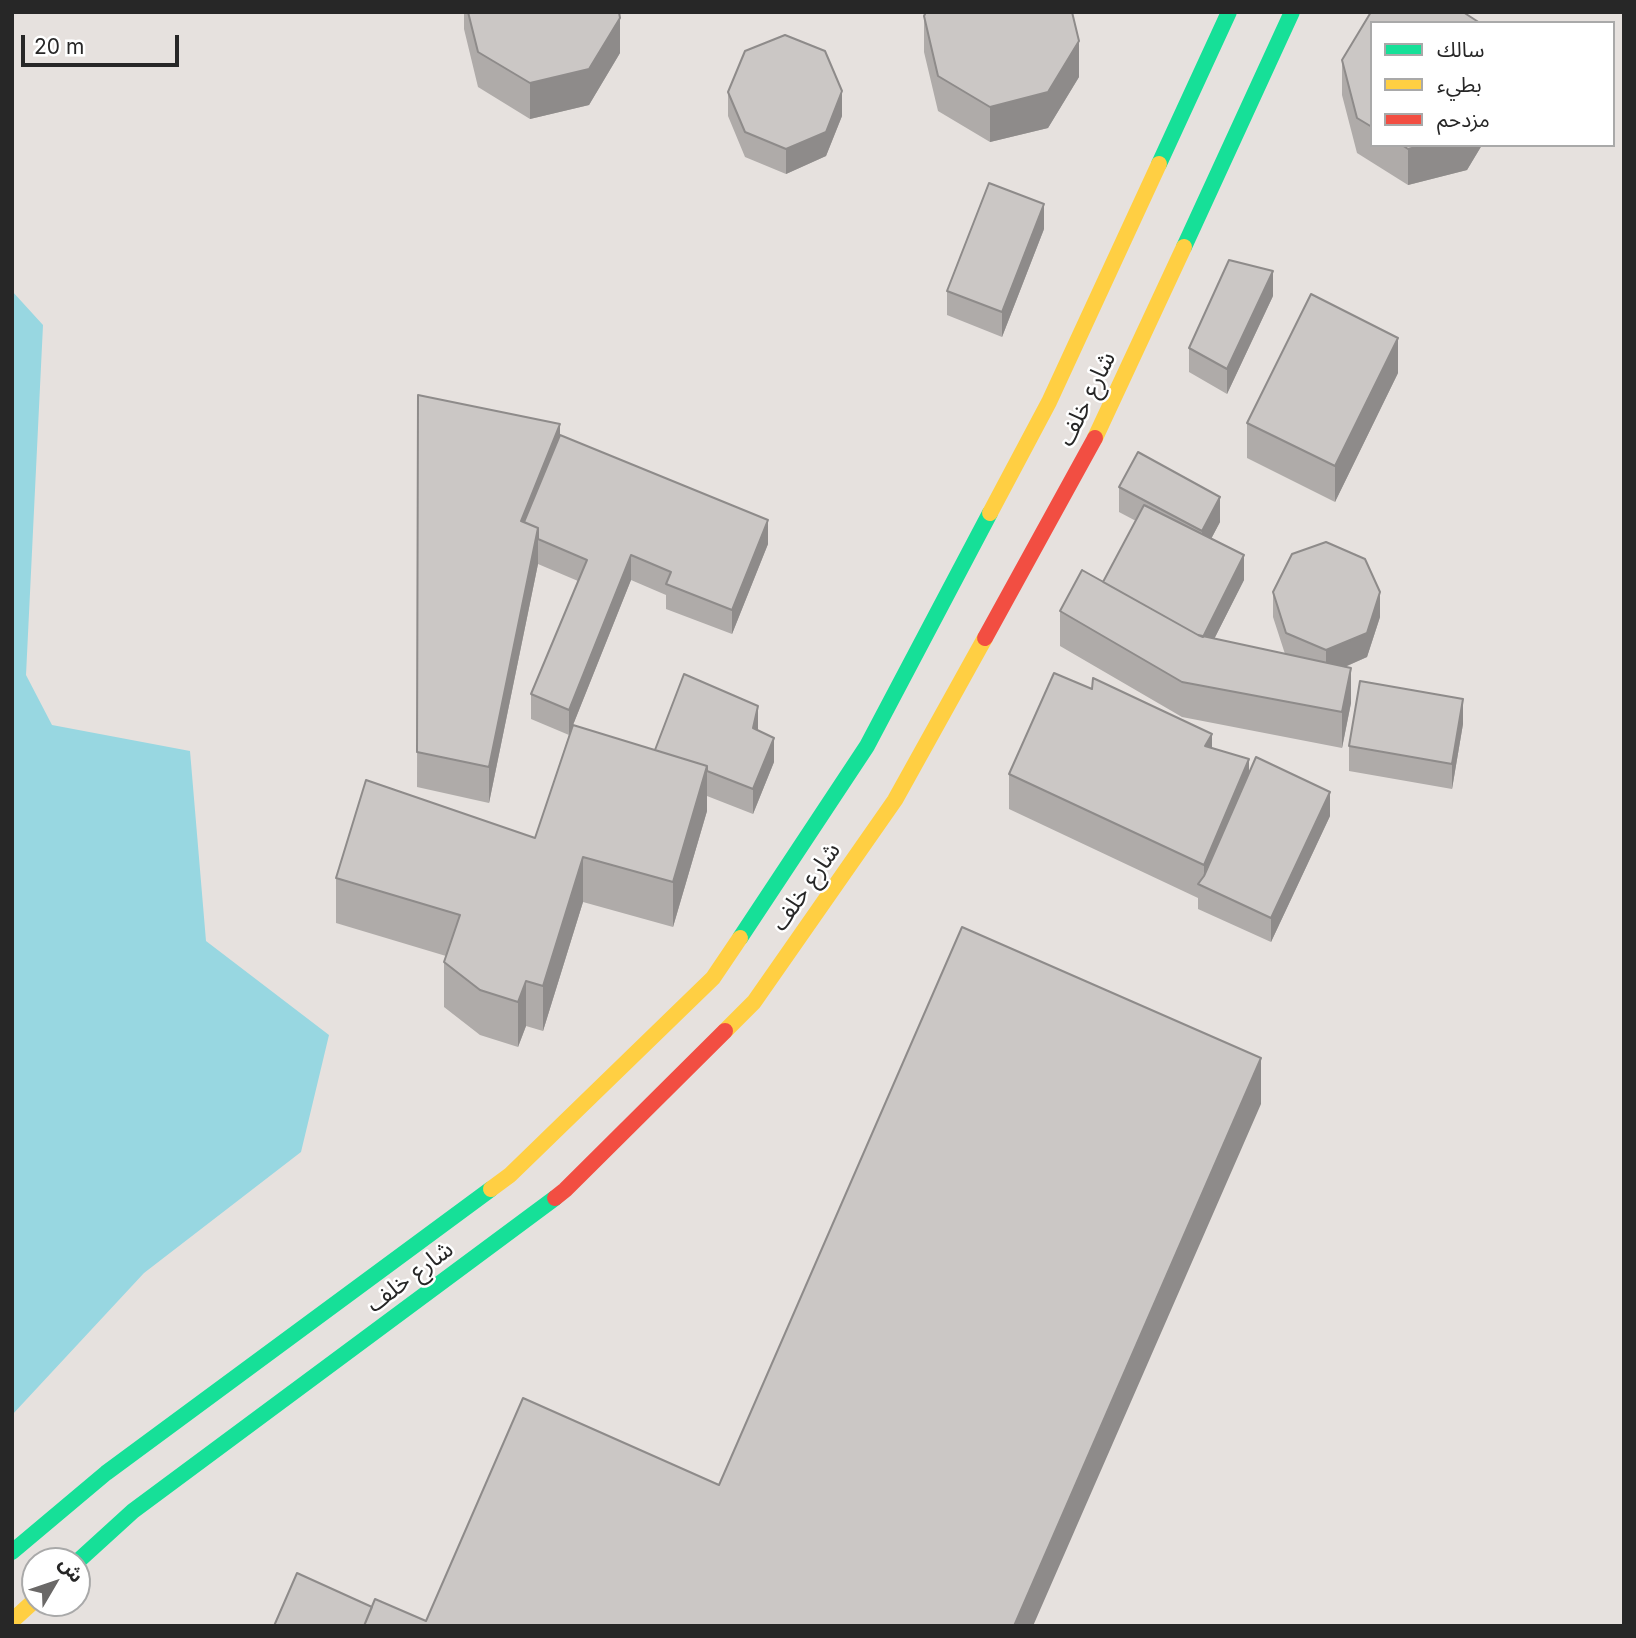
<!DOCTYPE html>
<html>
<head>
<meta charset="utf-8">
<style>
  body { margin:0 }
  #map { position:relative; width:1636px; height:1638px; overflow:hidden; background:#e6e1de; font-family:Inter,"Noto Sans Arabic",sans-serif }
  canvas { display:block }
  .frame { position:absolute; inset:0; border:14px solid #272727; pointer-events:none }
  .legend { position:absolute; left:1370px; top:21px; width:245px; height:126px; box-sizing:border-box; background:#fff; border:2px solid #a9a9a9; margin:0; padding:9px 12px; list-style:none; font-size:21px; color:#272727 }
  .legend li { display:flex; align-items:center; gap:14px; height:35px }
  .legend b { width:35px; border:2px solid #a9a9a9 }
  .north { position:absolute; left:21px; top:1547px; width:70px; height:70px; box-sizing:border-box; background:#fff; border:2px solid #a9a9a9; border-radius:50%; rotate:51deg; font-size:19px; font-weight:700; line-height:28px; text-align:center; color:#272727 }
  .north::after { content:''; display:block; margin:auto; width:24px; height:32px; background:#6a6867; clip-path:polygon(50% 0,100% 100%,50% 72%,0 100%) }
  .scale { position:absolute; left:21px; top:35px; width:158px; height:32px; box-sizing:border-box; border:4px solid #272727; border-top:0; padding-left:9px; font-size:21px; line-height:24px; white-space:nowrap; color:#272727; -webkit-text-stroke:5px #fff; paint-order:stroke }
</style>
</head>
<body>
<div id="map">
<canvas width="1636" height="1638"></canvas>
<div class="frame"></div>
<ul class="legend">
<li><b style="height:9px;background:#16e098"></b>سالك</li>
<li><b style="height:9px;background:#ffcf43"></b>بطيء</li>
<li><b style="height:9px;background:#f24e42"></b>مزدحم</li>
</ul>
<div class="north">ش</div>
<div class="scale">20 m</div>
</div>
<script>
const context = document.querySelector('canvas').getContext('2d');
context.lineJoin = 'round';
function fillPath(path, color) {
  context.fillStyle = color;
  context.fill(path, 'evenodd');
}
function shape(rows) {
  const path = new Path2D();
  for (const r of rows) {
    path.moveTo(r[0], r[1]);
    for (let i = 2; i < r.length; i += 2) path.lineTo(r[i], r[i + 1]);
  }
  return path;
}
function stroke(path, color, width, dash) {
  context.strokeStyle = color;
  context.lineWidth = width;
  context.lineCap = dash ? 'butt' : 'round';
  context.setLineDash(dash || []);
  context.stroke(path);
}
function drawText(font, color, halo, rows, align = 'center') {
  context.font = font + ' Inter,"Noto Sans Arabic",sans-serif';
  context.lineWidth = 5;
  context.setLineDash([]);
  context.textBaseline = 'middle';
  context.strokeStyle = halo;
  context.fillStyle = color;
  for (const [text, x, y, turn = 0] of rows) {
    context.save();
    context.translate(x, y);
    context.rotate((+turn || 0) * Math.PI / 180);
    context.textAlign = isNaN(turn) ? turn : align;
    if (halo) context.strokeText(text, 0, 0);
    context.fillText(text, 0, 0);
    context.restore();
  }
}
fillPath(shape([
  [12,291,43,325,26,675,52,725,190,751,206,941,329,1035,301,1152,144,1273,12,1415]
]), '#98d7e1');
stroke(shape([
  [1159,164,1229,12],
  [1184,247,1292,12],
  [740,938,867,746,990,513],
  [12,1552,106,1473,491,1189],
  [77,1562,133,1511,555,1198]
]), '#16e098', 16);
stroke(shape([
  [1095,438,1184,247],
  [990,513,1049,402,1159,164],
  [725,1031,754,1002,895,800,985,638],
  [491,1189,510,1175,713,978,740,938],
  [12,1621,35,1600]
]), '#ffcf43', 16);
stroke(shape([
  [985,638,1095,438],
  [555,1198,565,1190,725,1031]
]), '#f24e42', 16);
fillPath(shape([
  [464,12,619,12,620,53,589,105,530,119,478,87,464,29],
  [924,16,1079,77,1048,128,990,142,938,111,924,52],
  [1372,23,1372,145,1482,145,1467,170,1408,185,1357,153,1342,95,1342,60],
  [728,92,842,116,826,156,786,174,745,157,728,116],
  [1044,229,1002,337,947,315,947,291],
  [1273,296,1227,394,1189,372,1189,348],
  [1398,373,1335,502,1247,458,1247,423],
  [418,395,560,435,768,544,732,634,666,609,666,595,631,580,573,725,655,750,758,730,774,762,753,814,707,796,707,811,673,927,583,902,543,1031,526,1026,518,1047,480,1035,444,1007,444,962,446,956,336,923,336,878,535,838,569,735,531,719,531,694,578,581,538,564,489,803,417,787],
  [1119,487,1220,522,1211,539,1244,580,1214,639,1285,654,1273,617,1273,592,1380,617,1367,657,1345,667,1351,703,1342,748,1182,717,1060,646,1060,611,1103,582,1136,521,1119,512],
  [1463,724,1452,789,1349,771,1349,746],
  [1212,748,1249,773,1330,816,1271,942,1198,909,1198,898,1009,809,1009,774]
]), '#afaba9');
fillPath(shape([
  [620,18,620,53,589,105,530,119,530,83],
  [1079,41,1079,77,1048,128,990,142,990,107],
  [842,91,842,116,826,156,786,174,786,149],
  [1424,145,1482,145,1467,170,1408,185,1408,149],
  [1044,204,1044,229,1002,337,1002,312],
  [1273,271,1273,296,1227,394,1227,369],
  [1398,338,1398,373,1335,502,1335,466],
  [560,424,560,460,529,535,521,521],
  [1220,497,1220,522,1202,556,1202,531],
  [768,520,768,544,732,634,732,610],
  [538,528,538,564,489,803,489,767],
  [631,555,631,580,569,735,569,710],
  [1244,555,1244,580,1198,671,1198,646],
  [1380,592,1380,617,1367,657,1326,675,1326,650],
  [1351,668,1351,703,1342,748,1342,712],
  [1463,699,1463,724,1452,789,1452,764],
  [758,706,758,730,753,728],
  [1212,734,1212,770,1205,746],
  [774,738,774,762,753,814,753,789],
  [1249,759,1249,794,1204,887,1204,865],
  [707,766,707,811,673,927,673,882],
  [1330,792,1330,816,1271,942,1271,918],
  [583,857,583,902,543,1031,543,986],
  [526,981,526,1026,518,1047,518,1002],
  [1261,1058,1261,1104,1033,1626,1014,1626]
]), '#8e8b8a');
const building = shape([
  [468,12,619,12,620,18,589,69,530,83,478,52,468,12],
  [926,12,1072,12,1079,41,1048,92,990,107,938,76,924,16,926,12],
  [1371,12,1463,12,1480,23,1372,23,1372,127,1357,118,1342,60,1371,12],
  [785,35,825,51,842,91,826,132,786,149,745,132,728,92,745,51,785,35],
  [1402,145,1424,145,1408,149,1402,145],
  [989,183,1044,204,1002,312,947,291,989,183],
  [1229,260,1273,271,1227,369,1189,348,1229,260],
  [1311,294,1398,338,1335,466,1247,423,1311,294],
  [418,395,560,424,521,521,538,528,489,767,417,752,418,395],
  [560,435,768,520,732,610,666,584,671,572,631,555,569,710,531,694,587,560,538,539,538,528,524,522,560,435],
  [1138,452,1220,497,1202,531,1119,487,1138,452],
  [1144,505,1244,555,1203,637,1198,635,1103,582,1144,505],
  [1326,542,1365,559,1380,592,1367,633,1326,650,1286,633,1273,592,1292,554,1326,542],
  [1082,570,1198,635,1351,668,1342,712,1182,682,1060,611,1082,570],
  [1054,673,1092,689,1093,678,1212,734,1205,746,1249,759,1204,865,1009,774,1054,673],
  [684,674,758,706,753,728,774,738,753,789,707,771,707,766,655,750,684,674],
  [1360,681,1463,699,1452,764,1349,746,1360,681],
  [573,725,707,766,673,882,583,857,543,986,526,981,518,1002,480,990,444,962,460,915,336,878,366,780,535,838,573,725],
  [1256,757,1330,792,1271,918,1198,884,1204,876,1256,757],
  [962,927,1261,1058,1014,1626,364,1626,375,1599,426,1621,523,1398,719,1485,962,927],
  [297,1573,372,1607,364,1626,274,1626,297,1573]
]);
fillPath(building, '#cbc7c5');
stroke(building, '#8e8b8a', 2);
drawText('24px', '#272727', '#fff', [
  ["شارع خلف",1087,399,-64],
  ["شارع خلف",806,887,-55],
  ["شارع خلف",410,1277,-37]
]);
</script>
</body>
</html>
